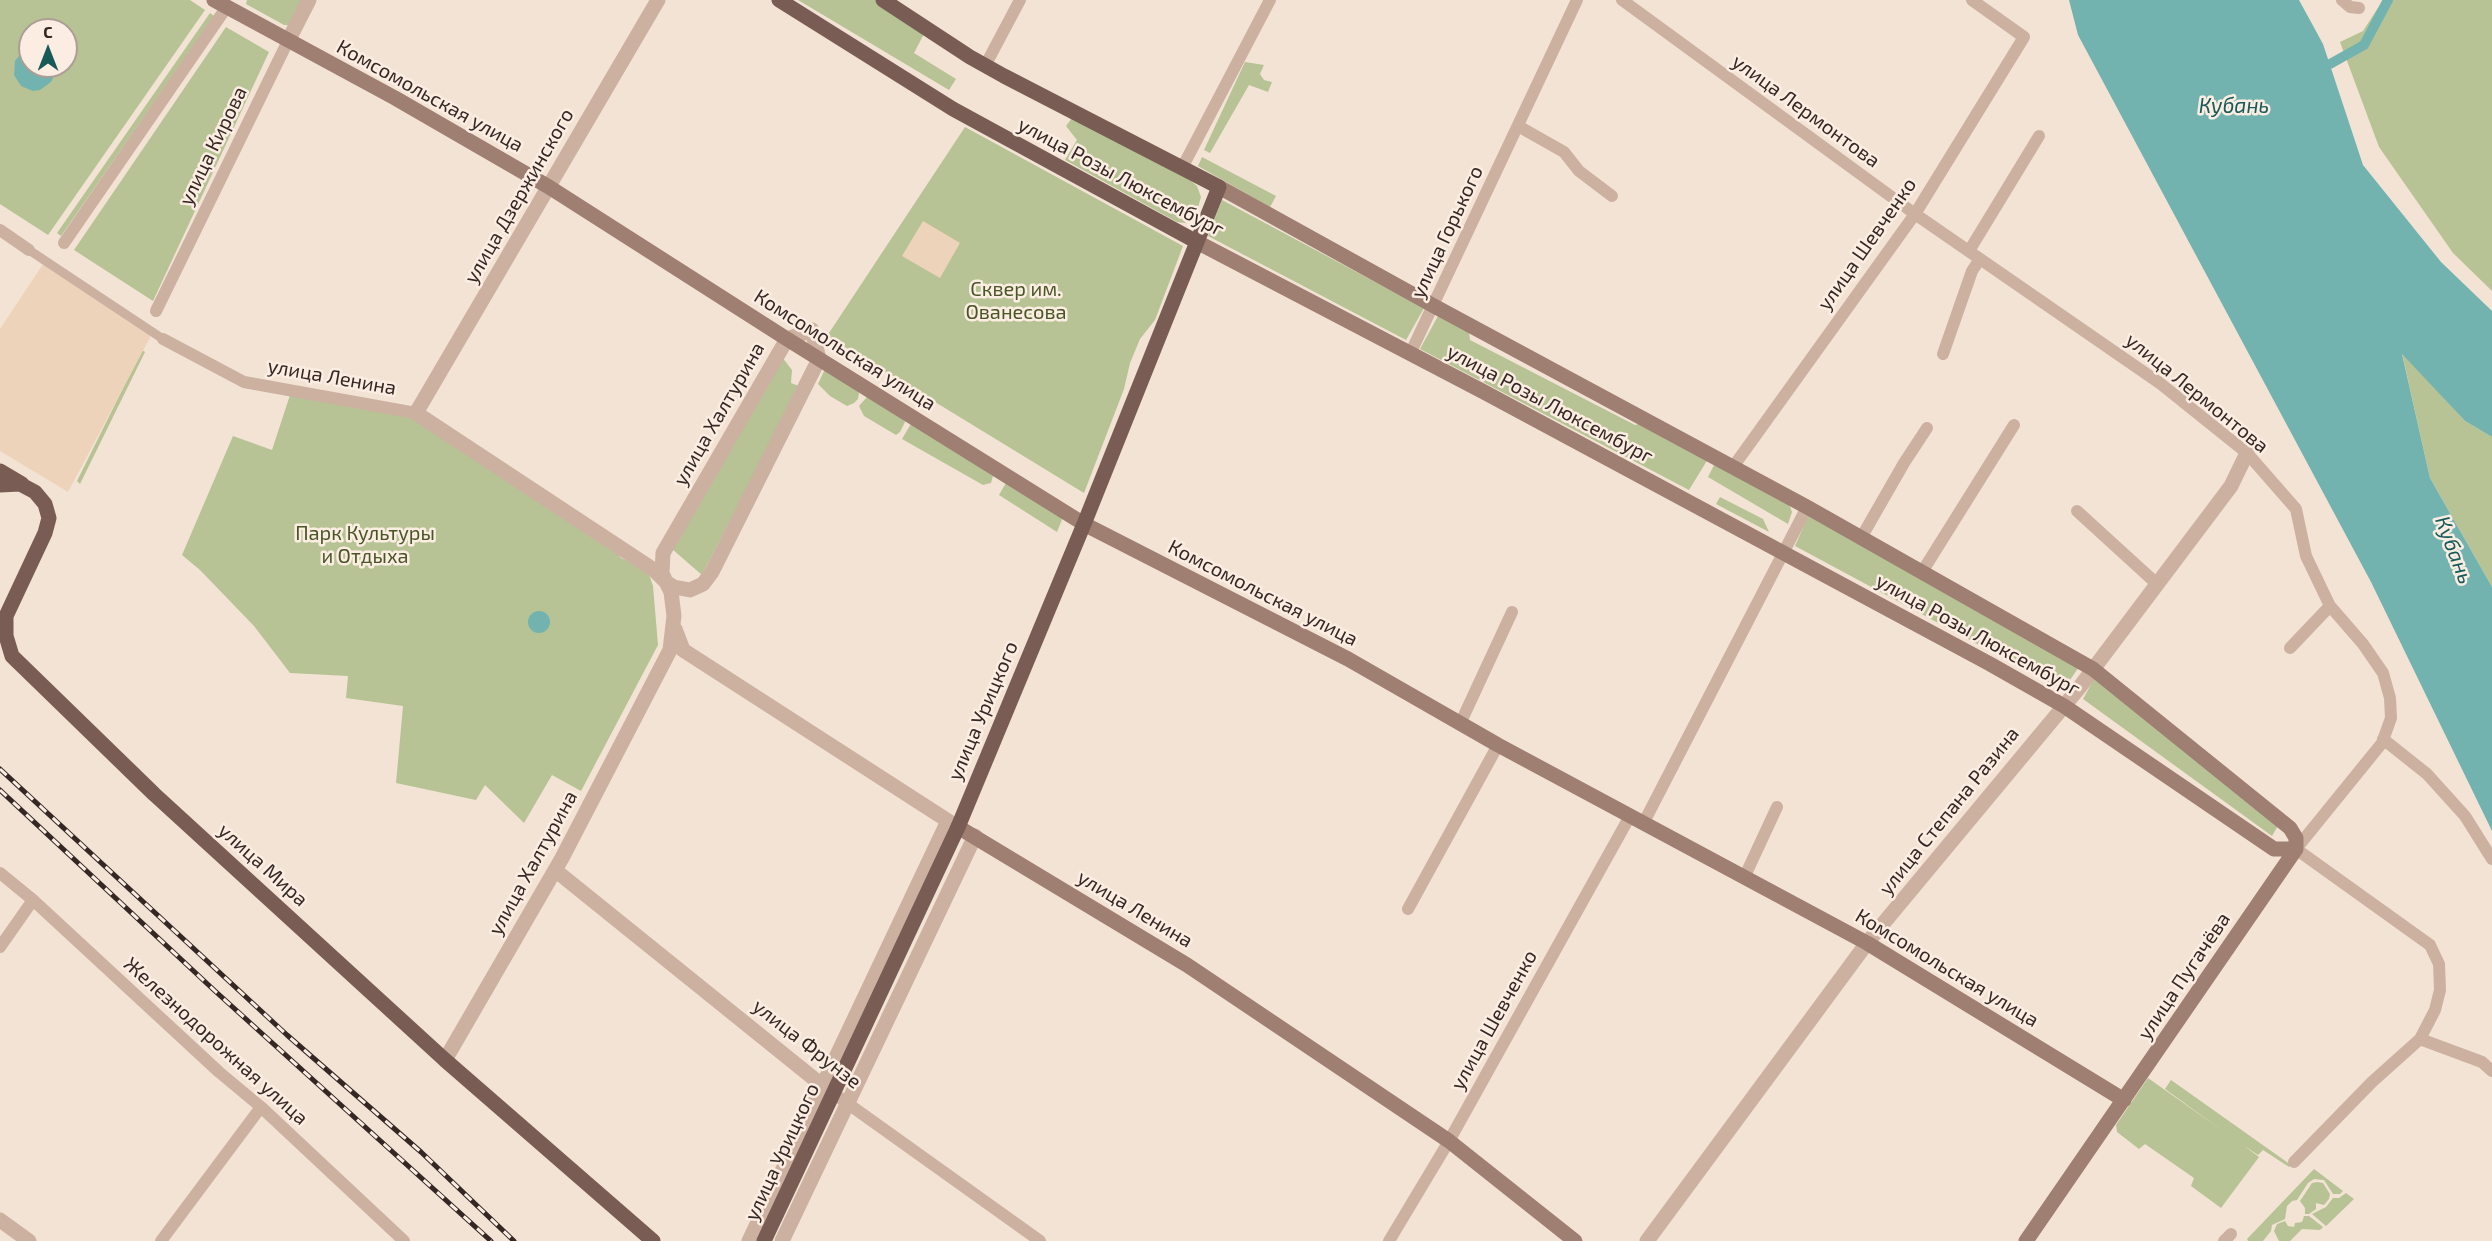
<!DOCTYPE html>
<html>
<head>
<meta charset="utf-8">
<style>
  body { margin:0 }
  #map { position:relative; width:2492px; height:1241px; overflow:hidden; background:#f3e3d5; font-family:"Exo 2",sans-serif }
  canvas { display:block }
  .north { position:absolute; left:18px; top:18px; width:60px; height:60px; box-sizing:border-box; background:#fbede2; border:2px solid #ac9e96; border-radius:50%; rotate:0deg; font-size:16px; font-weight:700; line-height:24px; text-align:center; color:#352824 }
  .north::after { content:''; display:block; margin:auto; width:21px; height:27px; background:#165a59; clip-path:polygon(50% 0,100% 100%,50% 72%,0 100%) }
</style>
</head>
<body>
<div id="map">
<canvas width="2492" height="1241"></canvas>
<div class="north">С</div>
</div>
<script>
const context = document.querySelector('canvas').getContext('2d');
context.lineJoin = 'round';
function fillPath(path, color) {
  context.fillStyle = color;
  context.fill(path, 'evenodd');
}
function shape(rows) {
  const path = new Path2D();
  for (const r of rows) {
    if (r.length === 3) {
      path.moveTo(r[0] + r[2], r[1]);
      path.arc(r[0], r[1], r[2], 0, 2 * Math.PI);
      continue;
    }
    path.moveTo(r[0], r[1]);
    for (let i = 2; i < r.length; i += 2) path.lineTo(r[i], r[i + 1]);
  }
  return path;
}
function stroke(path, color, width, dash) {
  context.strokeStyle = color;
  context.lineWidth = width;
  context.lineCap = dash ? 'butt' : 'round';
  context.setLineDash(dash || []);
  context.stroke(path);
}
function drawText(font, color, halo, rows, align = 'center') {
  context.font = font + ' "Exo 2",sans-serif';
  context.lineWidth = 5;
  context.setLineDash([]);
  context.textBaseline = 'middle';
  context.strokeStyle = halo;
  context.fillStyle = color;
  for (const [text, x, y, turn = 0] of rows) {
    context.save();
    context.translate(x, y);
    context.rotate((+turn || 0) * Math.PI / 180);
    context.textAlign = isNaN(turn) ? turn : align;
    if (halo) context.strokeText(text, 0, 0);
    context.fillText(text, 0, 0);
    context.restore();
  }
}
fillPath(shape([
  [0,0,190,0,205,10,48,235,0,204],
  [30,30,66,30,66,66,30,66],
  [247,0,303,0,289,25,284,25,246,4],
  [798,0,875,0,925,32,914,53,956,79,949,90],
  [2383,0,2492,0,2492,291,2453,253,2379,147,2340,42,2363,31],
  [210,13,214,16,61,236,57,233],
  [226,27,269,52,153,301,74,250],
  [1245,62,1264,65,1260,74,1264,80,1272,82,1268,92,1249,85,1210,153,1204,150],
  [1072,118,1191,181,1197,186,1201,197,1197,211,1193,218,1185,223,1177,222,1065,160,1077,140,1066,126],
  [965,127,1183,246,1155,320,1140,339,1130,363,1124,389,1084,493,827,336],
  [1202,157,1276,196,1270,207,1198,166],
  [1222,200,1424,308,1406,340,1208,236],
  [1438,316,1469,332,1470,340,1635,425,1642,423,1708,459,1689,490,1420,349],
  [142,350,145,352,80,484,77,481],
  [2402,353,2465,421,2492,437,2492,587,2430,478],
  [782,357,792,370,791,383,799,386,702,575,672,549],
  [825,369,856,388,859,393,858,399,854,403,847,406,830,396,818,384],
  [301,394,417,419,612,547,621,558,643,568,650,577,653,586,658,645,581,791,552,775,524,823,485,785,476,800,396,783,403,706,346,698,348,676,290,673,254,626,200,570,182,555,233,436,272,450,290,395],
  [867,397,903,418,905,422,900,432,896,435,864,416,859,406],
  [912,422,993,476,991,483,983,485,902,439],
  [1715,463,1789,503,1792,512,1788,524,1708,477],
  [1007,481,1063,517,1057,532,999,495],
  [1720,497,1763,519,1769,532,1716,504],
  [1809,514,2079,667,2063,690,1795,546],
  [2094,679,2279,824,2272,836,2083,699],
  [2148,1078,2223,1131,2165,1089,2171,1080,2291,1165,2289,1167,2263,1150,2258,1155,2243,1145,2259,1157,2221,1208,2191,1186,2194,1178,2145,1144,2139,1149,2117,1132,2116,1125],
  [2314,1169,2343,1191,2340,1194,2333,1194,2324,1180,2314,1179,2308,1183,2297,1200,2292,1201,2287,1206,2285,1219,2272,1225,2271,1231,2263,1241,2248,1241,2247,1239],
  [2317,1182,2323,1183,2330,1194,2329,1199,2324,1205,2316,1203,2316,1209,2309,1214,2305,1214,2305,1208,2300,1201,2312,1183],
  [2346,1193,2354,1199,2326,1226,2312,1214,2326,1207,2333,1198,2339,1198],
  [2304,1216,2309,1216,2323,1227,2320,1230,2302,1229,2290,1241,2279,1241,2274,1231,2277,1224,2285,1221,2288,1226,2294,1227,2295,1223,2302,1222]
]), '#b7c394');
fillPath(shape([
  [923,221,960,243,940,278,902,256],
  [45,261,153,332,68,492,0,451,0,329]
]), '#edd3ba');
fillPath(shape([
  [2069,0,2299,0,2323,44,2363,165,2441,262,2492,311,2492,437,2465,421,2402,354,2430,478,2492,587,2492,831,2371,582,2078,35],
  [30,49,30,66,55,66,54,76,51,82,40,90,33,91,21,86,14,75,15,61,19,56],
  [539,622,11]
]), '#72b3b0');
stroke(shape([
  [2330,64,2364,45,2388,0]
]), '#72b3b0', 10);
stroke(shape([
  [29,250,163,339]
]), '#ccb1a1', 9);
stroke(shape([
  [1622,0,1915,214,2161,384,2247,453,2296,509,2306,556,2330,606,2363,644,2383,673,2390,698,2391,718,2382,743,2296,849,2430,945,2439,964,2440,990,2435,1010,2420,1039,2372,1082,2294,1162],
  [2342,0,2350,7,2359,8],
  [985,66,1020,0],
  [1518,126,1564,152,1579,171,1612,196],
  [1182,168,1270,0],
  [0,230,29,250],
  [64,243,226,8],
  [1969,251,2039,136],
  [156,311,288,41],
  [163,339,244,382,416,413],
  [1410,354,1577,0],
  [1943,354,1972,271,1980,259],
  [1733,467,1915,214,2024,37,1972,0],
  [2077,511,2157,584],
  [1861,538,1904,463,1927,428],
  [1922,572,2014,425],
  [2290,648,2330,606],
  [1460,724,1512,612],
  [2383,739,2427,774,2465,816,2492,859],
  [1643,824,1807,507],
  [0,873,33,900,219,1072,261,1107,404,1241],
  [1744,878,1777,807],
  [1408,909,1498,745],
  [0,947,33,900],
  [2420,1039,2482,1062,2492,1071],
  [826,1088,1040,1241],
  [161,1241,261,1107],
  [1389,1241,1449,1141,1630,816],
  [2224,1241,2231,1234]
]), '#ccb1a1', 12);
stroke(shape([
  [288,41,309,0],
  [812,330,819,359,712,572,703,584,690,590,674,587,666,582,662,573,663,553,787,339,812,330],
  [675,629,683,650,956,826],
  [555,870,823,1086],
  [445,1060,562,858,670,650,674,616,671,592,666,582,654,570,416,413,658,0],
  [0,1220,29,1241],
  [749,1241,948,821],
  [782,1241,975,836],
  [1647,1241,1867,943,2079,688,2231,486,2247,453]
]), '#ccb1a1', 15);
stroke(shape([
  [214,0,395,98,549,187,787,339,1084,524,1348,659,1498,745,1867,943,2124,1100],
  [1219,187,1434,306,1807,507,2093,669,2290,828,2296,838,2296,849],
  [1197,242,1484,392,1990,664,2064,706,2274,849,2296,849],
  [958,827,1187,965,1449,1141,1575,1241],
  [2026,1241,2296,849]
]), '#9f7f72', 15);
stroke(shape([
  [779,0,953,109,1197,242],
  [883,0,970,57,1004,76,1219,187,1084,524,958,827],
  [0,471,22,484],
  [0,485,20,484,35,492,45,504,49,518,45,533,6,616,6,636,12,656,154,794,445,1060,653,1241]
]), '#795d54', 15);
const rail = shape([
  [0,769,287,1035,421,1152,514,1241],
  [0,790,215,991,491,1241]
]);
stroke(rail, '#352824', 5);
stroke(rail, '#fbede2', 3, [9]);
stroke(shape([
  [764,1241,958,827]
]), '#795d54', 15);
drawText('20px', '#352824', '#fbede2', [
  ["Комсомольская улица",430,96,29],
  ["улица Лермонтова",1806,111,36],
  ["улица Кирова",213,146,-64],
  ["улица Розы Люксембург",1121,177,28],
  ["улица Дзержинского",519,196,-60],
  ["улица Горького",1447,232,-65],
  ["улица Шевченко",1867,244,-55],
  ["Комсомольская улица",845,350,32],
  ["улица Ленина",332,377,10],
  ["улица Лермонтова",2197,393,39],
  ["улица Розы Люксембург",1550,404,28],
  ["улица Халтурина",719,414,-60],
  ["Комсомольская улица",1263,593,27],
  ["улица Розы Люксембург",1978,635,29],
  ["улица Урицкого",983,711,-67],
  ["улица Степана Разина",1949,811,-51],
  ["улица Халтурина",533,863,-61],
  ["улица Мира",263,865,42],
  ["улица Ленина",1135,909,31],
  ["Комсомольская улица",1947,968,31],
  ["улица Пугачёва",2184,976,-56],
  ["улица Шевченко",1494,1020,-61],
  ["Железнодорожная улица",216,1041,42],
  ["улица Фрунзе",807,1044,38],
  ["улица Урицкого",782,1152,-65]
]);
drawText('20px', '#485626', '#fbede2', [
  ["Сквер им.",1016,289],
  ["Ованесова",1016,312],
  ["Парк Культуры",365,533],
  ["и Отдыха",365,556]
]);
drawText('italic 21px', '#165a59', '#fbede2', [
  ["Кубань",2234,106],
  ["Кубань",2454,550,69]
]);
</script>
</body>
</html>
